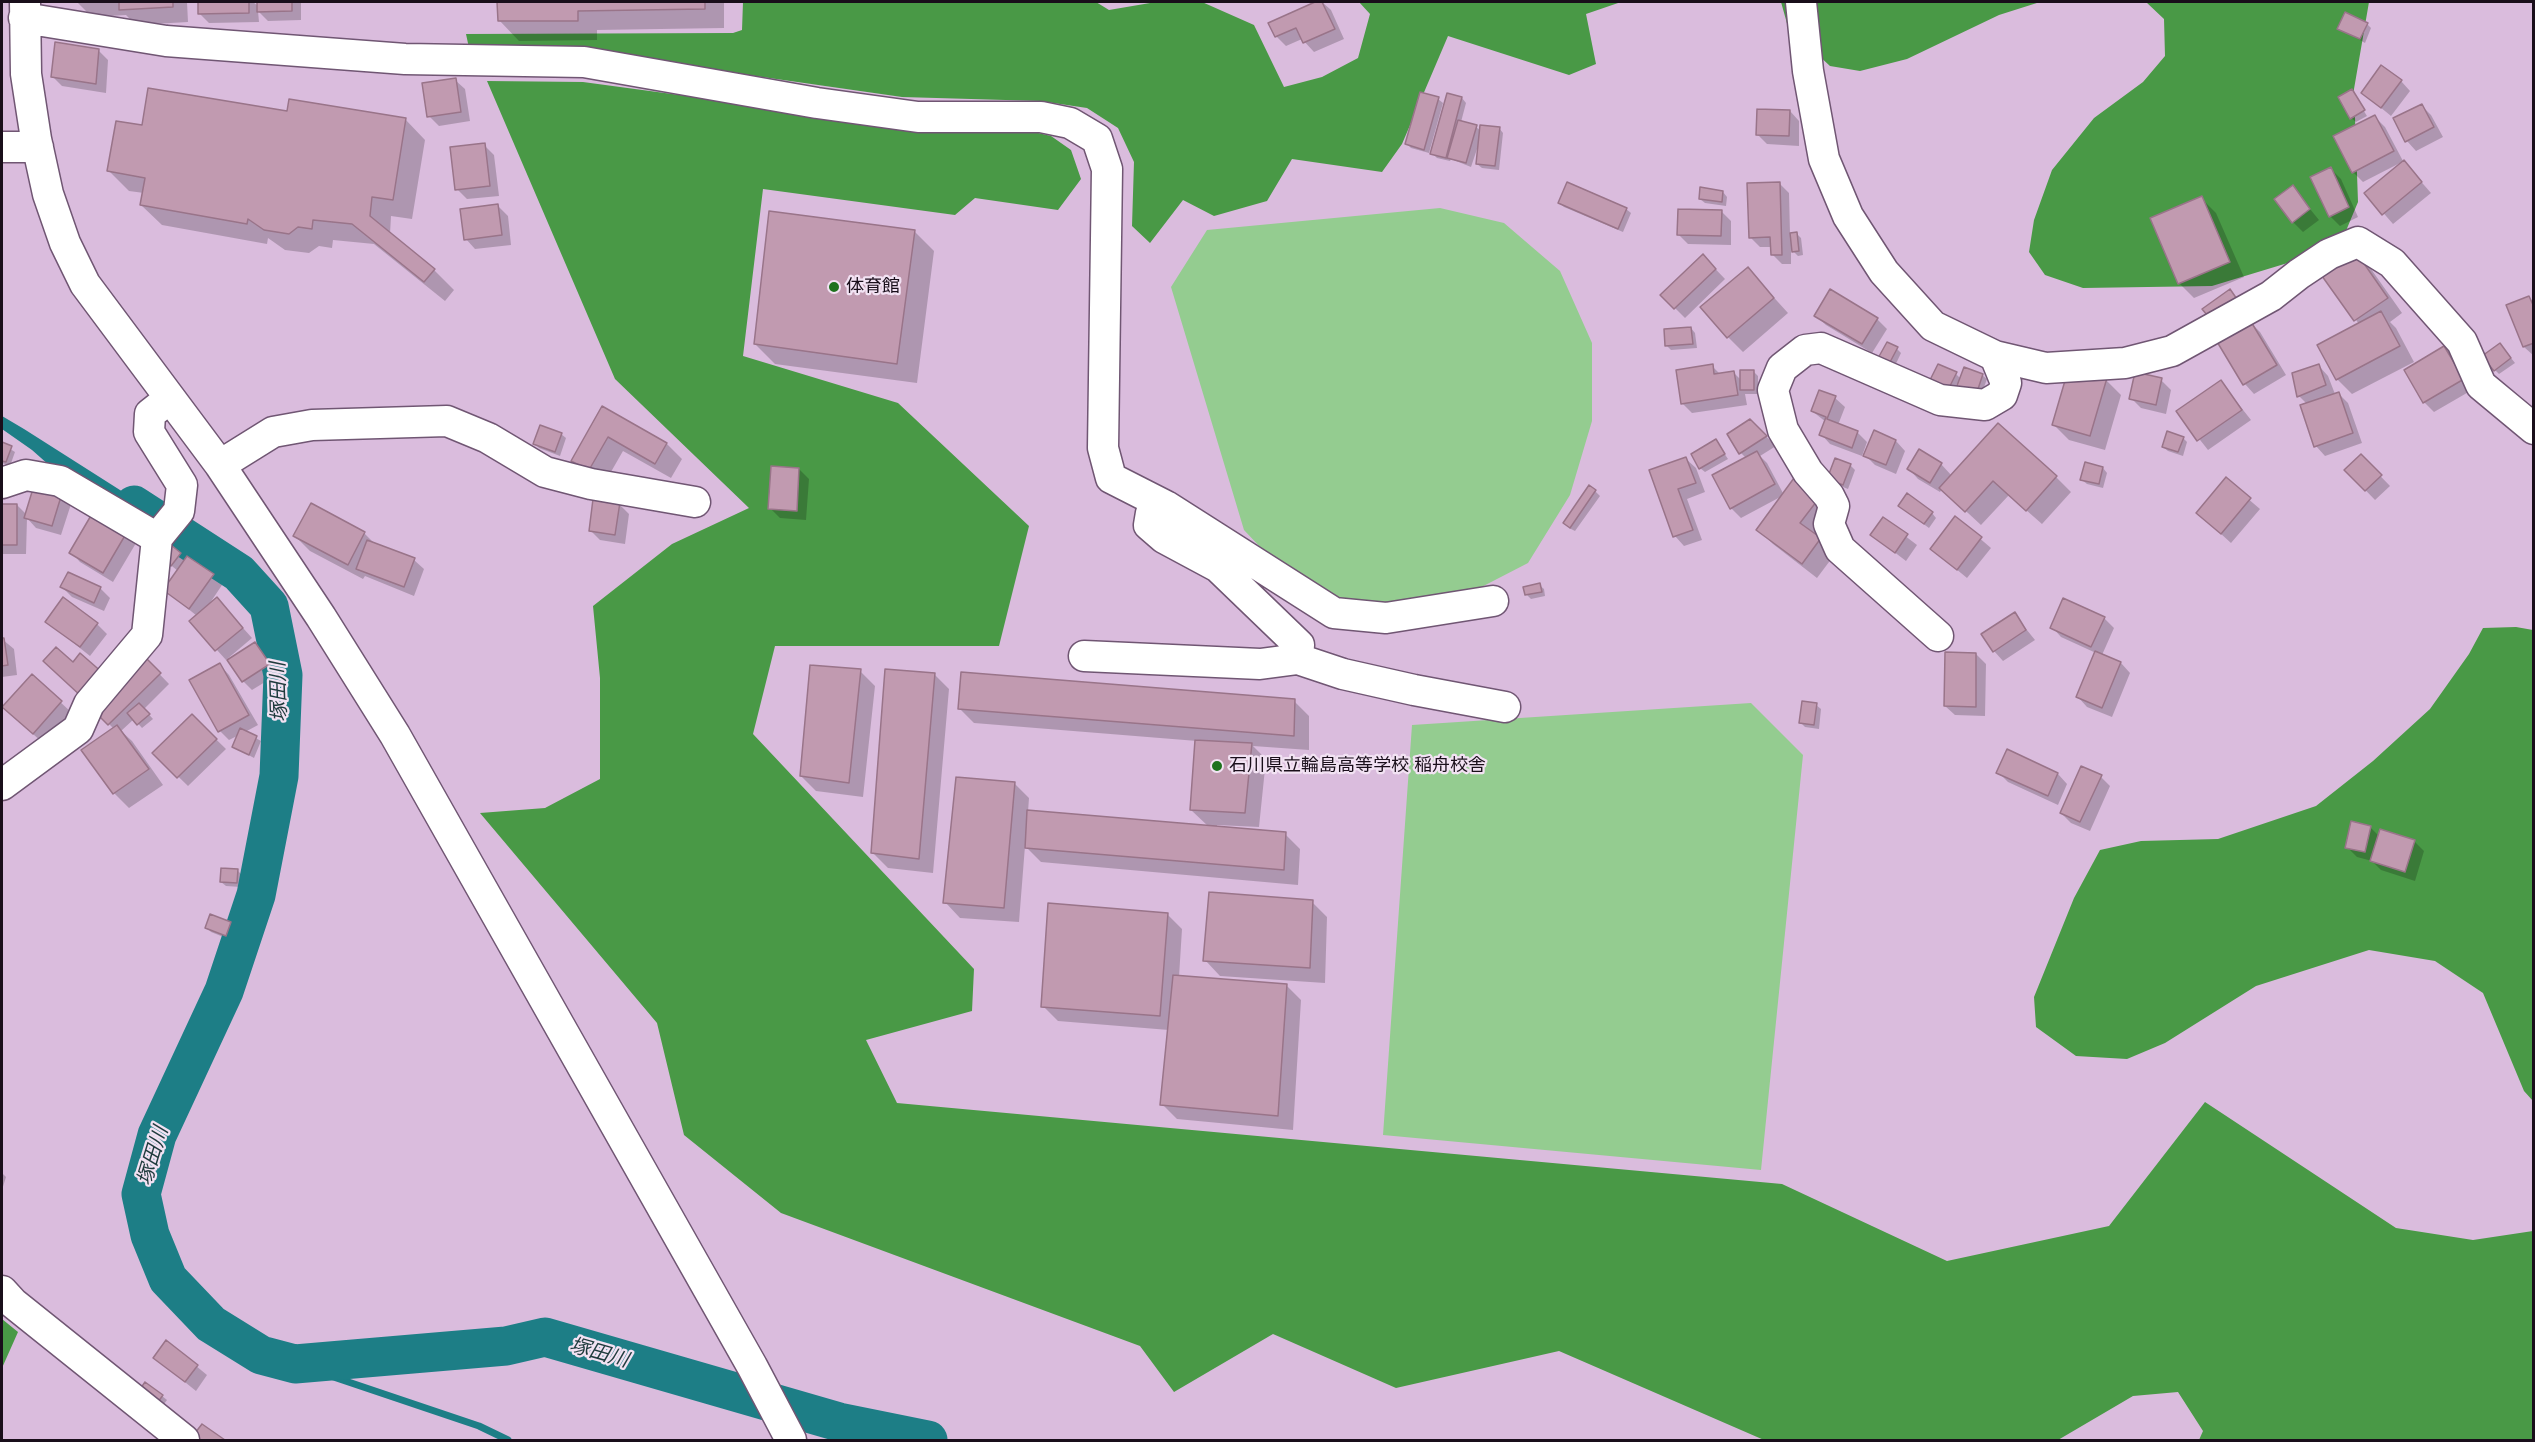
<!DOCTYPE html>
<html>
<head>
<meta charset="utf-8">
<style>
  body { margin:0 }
  #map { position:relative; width:2535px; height:1442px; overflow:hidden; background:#dabcdd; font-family:Quicksand,sans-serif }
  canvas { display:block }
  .frame { position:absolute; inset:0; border:3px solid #190e1a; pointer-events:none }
</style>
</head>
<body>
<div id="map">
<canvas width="2535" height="1442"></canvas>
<div class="frame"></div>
</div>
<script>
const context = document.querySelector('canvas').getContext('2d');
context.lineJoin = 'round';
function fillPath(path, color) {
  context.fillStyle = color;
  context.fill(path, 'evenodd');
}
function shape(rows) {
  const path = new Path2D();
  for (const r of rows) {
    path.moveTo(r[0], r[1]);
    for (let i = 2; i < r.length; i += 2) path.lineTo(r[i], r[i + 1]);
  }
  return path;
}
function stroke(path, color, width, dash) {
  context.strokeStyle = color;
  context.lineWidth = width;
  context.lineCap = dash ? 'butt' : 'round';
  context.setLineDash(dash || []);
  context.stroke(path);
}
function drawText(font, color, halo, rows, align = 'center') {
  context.font = font + ' Quicksand,"Noto Sans JP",sans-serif';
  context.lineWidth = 4.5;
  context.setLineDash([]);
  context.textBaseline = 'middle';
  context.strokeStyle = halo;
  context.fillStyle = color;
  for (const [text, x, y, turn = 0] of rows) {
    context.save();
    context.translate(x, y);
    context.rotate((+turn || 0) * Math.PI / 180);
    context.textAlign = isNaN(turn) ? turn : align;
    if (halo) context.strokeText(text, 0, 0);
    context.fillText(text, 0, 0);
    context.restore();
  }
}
fillPath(shape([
  [1440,208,1504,223,1560,271,1592,343,1592,421,1570,495,1528,563,1466,595,1376,610,1298,587,1244,530,1171,287,1207,230],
  [1751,703,1803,755,1761,1170,1383,1135,1412,725]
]), '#94cc90');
fillPath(shape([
  [743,2,1096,2,1109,10,1156,2,1202,2,1254,25,1284,87,1322,77,1358,58,1370,14,1359,2,1621,2,1586,14,1596,64,1569,75,1448,36,1402,144,1382,172,1292,159,1267,201,1214,216,1183,200,1150,243,1132,226,1134,162,1118,128,1087,108,1040,101,902,97,574,50,469,48,466,34,733,33,742,30],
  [1781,2,2040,2,1999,15,1907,59,1860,71,1830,66,1788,27],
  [2146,2,2369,2,2354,89,2358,202,2343,238,2304,258,2212,286,2083,288,2045,275,2029,252,2034,220,2052,170,2094,118,2143,82,2165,56,2164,19],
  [487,81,583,82,924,128,1017,128,1051,136,1071,150,1081,179,1058,210,975,198,955,215,763,189,743,356,898,403,1029,526,999,646,775,646,753,734,974,969,972,1011,866,1040,897,1103,1782,1184,1947,1261,2109,1226,2205,1102,2396,1228,2473,1240,2533,1231,2533,1440,2199,1440,2203,1431,2178,1392,2133,1396,2058,1440,1764,1440,1559,1351,1396,1388,1273,1334,1174,1392,1140,1346,781,1213,684,1135,657,1023,480,813,545,808,600,779,600,678,593,606,672,544,749,508,615,379],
  [2516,627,2533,630,2533,1101,2524,1091,2483,993,2435,961,2369,950,2256,986,2165,1043,2127,1059,2076,1056,2036,1027,2034,997,2074,898,2100,850,2141,841,2218,839,2316,806,2373,761,2430,709,2469,654,2483,628],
  [2,1319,18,1332,2,1368]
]), '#499946');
fillPath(shape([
  [2,416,24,429,164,518,158,527,58,473,32,450,2,429]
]), '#1d7e86');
fillPath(shape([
  [77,2,187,2,188,22,136,25,126,15,92,17],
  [199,2,253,2,258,6,258,2,301,2,301,20,268,21,258,11,259,22,209,23,199,13],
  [499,2,724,2,724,28,597,30,597,40,519,41,499,20],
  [1318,2,1322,2,1331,10,1344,39,1314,52,1302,39,1286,46,1276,36,1270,23],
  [2367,24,2371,28,2365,43,2339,28],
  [98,50,108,60,106,93,62,86,52,76],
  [455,80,465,89,470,121,439,126,429,116],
  [2401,81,2410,91,2391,116,2363,93],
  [2353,94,2367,116,2356,122,2351,118],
  [1462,98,1466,103,1461,122,1476,127,1481,131,1499,128,1503,133,1499,170,1482,168,1477,164,1480,140,1471,167,1451,159,1450,161,1437,158,1432,153],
  [1438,99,1443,103,1429,153,1411,148,1407,144],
  [2421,105,2431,115,2443,137,2416,151,2407,141,2395,119],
  [1790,111,1799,121,1799,146,1767,144,1757,134],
  [288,113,405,119,425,140,412,219,391,216,390,234,434,270,454,290,445,301,374,244,333,240,332,248,319,246,309,253,285,250,268,238,267,244,162,225,141,205,144,193,129,191,109,171,143,127],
  [2375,117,2385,127,2403,161,2431,193,2393,224,2366,193,2402,162,2363,182,2353,172],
  [484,145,494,155,499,196,467,199,457,189],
  [2331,169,2341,179,2358,217,2340,226,2330,216],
  [1779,183,1789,193,1790,234,1796,233,1801,238,1803,255,1798,256,1791,249,1791,264,1782,264,1772,254,1772,247,1760,247,1750,237],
  [2292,187,2319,220,2303,232,2293,222],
  [1723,192,1727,197,1726,206,1705,203,1700,199],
  [2201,198,2216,213,2244,277,2194,298,2179,283],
  [1560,203,1626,209,1631,213,1623,232,1564,207],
  [498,206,508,216,511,245,475,249,466,239],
  [1722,212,1731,221,1731,245,1688,244,1678,234],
  [914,231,934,251,917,383,775,364,755,344],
  [2356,254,2371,269,2402,313,2390,322,2396,328,2414,362,2352,394,2337,379,2359,324,2324,276],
  [1703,256,1725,279,1685,318,1662,295],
  [1748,269,1788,313,1743,352,1728,337],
  [2528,297,2534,303,2534,356,2524,347,2508,306],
  [1816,316,1877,319,1887,329,1872,353,1826,325],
  [2250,322,2260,332,2286,375,2254,394,2245,384,2218,341],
  [1691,328,1695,333,1697,348,1671,350,1667,346],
  [2444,348,2454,358,2472,390,2434,412,2424,402],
  [1897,349,1901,353,1893,370,1883,364],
  [2504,349,2515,363,2499,374,2495,370],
  [1712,366,1721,375,1734,373,1742,381,1753,371,1758,376,1758,394,1745,394,1747,405,1692,413,1682,403],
  [2319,366,2328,376,2335,394,2338,393,2348,403,2362,443,2325,456,2316,446,2307,404,2299,396],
  [1956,374,1961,379,1982,375,1987,379,1979,401,1957,384,1952,395,1935,387],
  [2106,380,2121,395,2105,450,2069,440,2054,425],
  [2161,380,2171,390,2166,414,2141,408,2131,398],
  [2221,382,2251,420,2208,450,2178,412],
  [1835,398,1845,407,1838,425,1857,432,1867,442,1862,456,1830,444,1821,434,1826,422,1812,411],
  [603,408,667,444,682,459,671,478,623,451,604,484,588,475,573,460],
  [1750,421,1776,446,1760,456,1767,463,1784,495,1741,518,1731,508,1746,458,1741,453],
  [1874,432,1896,441,1905,451,1896,474,1875,465,1863,453,1865,454],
  [561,434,566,438,560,456,539,448,535,444],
  [2183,438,2187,442,2183,456,2168,451,2163,447],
  [1716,441,1728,459,1705,472,1700,468],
  [2,444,15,452,10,466,2,463],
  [2361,456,2390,486,2375,500,2346,470],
  [1686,459,1696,468,1705,492,1687,499,1702,540,1684,546,1675,536,1651,471],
  [1836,460,1851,466,1855,470,1848,489,1833,483],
  [1941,464,1952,476,2056,477,2071,492,2042,524,2009,495,1981,525,1942,489,1940,492,1918,479,1909,469],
  [2103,468,2107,473,2103,488,2087,484,2082,480],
  [799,469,809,479,806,520,780,518,770,508],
  [1795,480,1834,513,1816,537,1835,554,1817,578,1773,544,1758,529],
  [2226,480,2260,509,2231,543,2198,513],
  [36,484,72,501,61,535,36,528,27,518,26,554,2,554,2,505,17,505,27,515],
  [1595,491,1600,496,1575,531,1569,528],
  [619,504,629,514,625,544,600,540,591,531],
  [96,509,139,538,113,582,80,562,71,552],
  [1904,510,1932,513,1936,518,1929,528],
  [1956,518,1991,548,1967,578,1932,549],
  [1883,519,1917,545,1906,561,1872,535],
  [364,533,376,545,414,560,424,569,414,596,365,576,363,579,310,551,295,536],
  [166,543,186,560,213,576,222,585,210,603,226,609,252,638,226,660,191,621,197,616,165,590,178,571,162,558],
  [1539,585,1544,589,1545,596,1531,599,1527,595],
  [62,587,100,588,110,598,104,611,72,597],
  [2014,614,2035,640,2003,661,1994,651],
  [2104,618,2114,628,2102,655,2121,663,2130,673,2112,717,2087,707,2078,697,2096,653,2061,637,2052,627],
  [47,622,97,624,107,634,90,656],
  [2,639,14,649,17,675,2,677],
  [255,644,265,653,278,674,252,690,243,681],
  [1976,654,1986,664,1985,716,1955,715,1945,706],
  [143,657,169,684,144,709,153,719,142,728,134,719,121,731,132,741,163,785,129,808,114,793,83,750,114,729,92,707,73,664,103,675],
  [220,665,229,675,258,725,245,732,261,741,254,758,234,747,239,735,229,740,220,731],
  [860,671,875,686,863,797,816,791,801,776],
  [934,674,949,689,933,873,888,868,873,853],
  [32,676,71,712,43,743,14,717],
  [1294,701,1309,716,1309,750,1253,746,1266,759,1259,827,1217,825,1217,828,1285,834,1300,849,1298,885,1041,862,1025,846,1019,922,960,918,945,902,1014,783,1029,798,1028,812,1209,827,1191,810,1197,741,974,723,959,708],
  [1816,705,1821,709,1819,729,1805,727,1801,723],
  [192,716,226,749,188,786,154,753],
  [2008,751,2058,774,2067,784,2058,805,2008,782,1998,772],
  [2101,777,2110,786,2090,831,2071,823,2061,813],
  [2370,827,2379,836,2414,841,2424,851,2415,881,2381,870,2372,861,2357,857,2347,847],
  [237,870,242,875,241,887,226,886,221,882],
  [1312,902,1327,917,1325,983,1220,976,1205,960],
  [1167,914,1182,929,1179,977,1286,985,1301,1000,1293,1130,1177,1119,1162,1104,1169,1030,1058,1021,1043,1006],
  [230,923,235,928,231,940,211,932,207,928],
  [2,1173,6,1177,2,1190],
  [167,1342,207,1375,196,1391,155,1358],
  [162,1396,167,1400,161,1408,144,1397]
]), '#0003');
stroke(shape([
  [295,1364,479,1426,508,1440]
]), '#1d7e86', 7);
stroke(shape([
  [134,505,239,573,269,606,283,675,279,776,256,895,224,991,157,1135,141,1194,150,1235,168,1279,211,1324,261,1355,295,1364,506,1346,545,1337,839,1422,928,1440]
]), '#1d7e86', 39);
const building = shape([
  [119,2,173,2,173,7,119,10,119,2],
  [198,2,249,2,249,13,198,14,198,2],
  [257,2,292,2,292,11,257,12,257,2],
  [497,2,705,2,705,9,578,11,578,21,498,21,497,2],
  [1315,2,1322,2,1335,29,1303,43,1296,28,1275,37,1268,23,1315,2],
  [2345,12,2368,23,2360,39,2337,29,2345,12],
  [55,42,99,49,96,84,51,77,55,42],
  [2381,65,2402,80,2381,108,2361,93,2381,65],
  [456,78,461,112,427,117,422,83,456,78],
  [148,88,287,111,289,99,406,118,393,200,372,197,370,216,435,269,424,282,352,224,313,220,312,229,298,227,289,234,264,230,248,219,247,224,140,205,145,178,107,171,116,121,142,125,148,88],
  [2352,89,2365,110,2350,119,2338,97,2352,89],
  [1420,92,1439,97,1424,150,1405,144,1420,92],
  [1447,93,1462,97,1446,158,1430,154,1447,93],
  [2422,104,2434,127,2405,142,2393,118,2422,104],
  [1757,109,1790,110,1789,136,1756,135,1757,109],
  [2375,115,2394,151,2352,173,2333,136,2375,115],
  [1458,120,1477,125,1466,163,1447,158,1458,120],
  [1480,125,1500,127,1495,166,1476,164,1480,125],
  [485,143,490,186,455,190,450,147,485,143],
  [2404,160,2422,182,2382,215,2364,193,2404,160],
  [2331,167,2349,207,2329,217,2310,177,2331,167],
  [1567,182,1627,208,1618,229,1558,203,1567,182],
  [1780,182,1782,255,1771,255,1770,237,1749,238,1747,183,1780,182],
  [2293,185,2310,209,2292,223,2274,199,2293,185],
  [1700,187,1723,191,1722,202,1699,199,1700,187],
  [2202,196,2230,262,2178,284,2150,218,2202,196],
  [498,204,502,235,464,240,460,209,498,204],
  [1678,209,1722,210,1721,236,1677,235,1678,209],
  [769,211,915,230,897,364,754,344,769,211],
  [1797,232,1799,251,1792,252,1790,233,1797,232],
  [2356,252,2388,298,2354,321,2322,276,2356,252],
  [1703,254,1716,269,1674,309,1660,295,1703,254],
  [1748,267,1774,298,1727,338,1700,307,1748,267],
  [1830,289,1878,318,1862,344,1814,316,1830,289],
  [2230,289,2239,302,2212,321,2202,309,2230,289],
  [2529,296,2534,307,2534,343,2523,347,2506,305,2529,296],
  [2381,311,2400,346,2336,380,2317,345,2381,311],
  [2250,320,2277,365,2243,385,2216,340,2250,320],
  [1691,327,1693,344,1665,346,1664,329,1691,327],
  [1887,342,1898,347,1888,366,1877,360,1887,342],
  [2500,343,2511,358,2494,371,2482,356,2500,343],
  [2444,346,2464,379,2423,403,2404,370,2444,346],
  [1713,364,1714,374,1734,371,1738,395,1681,404,1676,370,1713,364],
  [1938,364,1957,372,1947,392,1929,382,1938,364],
  [2319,364,2326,385,2297,397,2292,373,2319,364],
  [1964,367,1983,374,1975,398,1955,391,1964,367],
  [2069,367,2107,378,2090,436,2052,425,2069,367],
  [1740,370,1754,370,1754,390,1740,390,1740,370],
  [2135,372,2162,378,2156,405,2129,399,2135,372],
  [2221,380,2242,410,2197,441,2176,411,2221,380],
  [1819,390,1836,396,1827,419,1858,431,1852,448,1819,435,1826,417,1811,411,1819,390],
  [2339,392,2353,433,2314,447,2300,405,2339,392],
  [602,406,667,443,655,464,608,437,589,470,571,461,602,406],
  [1750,419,1767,436,1739,454,1727,434,1750,419],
  [1998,423,2057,476,2026,511,1993,481,1965,512,1939,488,1998,423],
  [540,425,562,433,555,452,533,444,540,425],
  [1874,430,1896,440,1886,465,1863,456,1874,430],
  [2167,431,2184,437,2178,452,2162,447,2167,431],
  [1716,439,1725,454,1699,469,1691,454,1716,439],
  [2,442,12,446,6,462,2,461,2,442],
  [1919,449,1942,463,1930,483,1907,469,1919,449],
  [1757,451,1775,484,1730,509,1712,475,1757,451],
  [2361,454,2382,475,2365,491,2344,470,2361,454],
  [1686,457,1696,483,1678,489,1693,530,1673,537,1649,470,1686,457],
  [1835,458,1851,464,1843,485,1827,479,1835,458],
  [2085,462,2103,467,2099,484,2080,480,2085,462],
  [771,466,799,468,797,511,768,509,771,466],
  [2226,477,2251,498,2221,534,2196,513,2226,477],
  [1794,478,1820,497,1800,523,1821,538,1802,564,1756,530,1794,478],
  [35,482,63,490,52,526,24,518,35,482],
  [1589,485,1596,490,1570,528,1563,523,1589,485],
  [1907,493,1933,512,1924,524,1898,506,1907,493],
  [593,499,620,502,615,535,589,531,593,499],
  [311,503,365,532,348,565,293,536,311,503],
  [2,504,17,504,17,545,2,545,2,504],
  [96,507,130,527,103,573,69,553,96,507],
  [1955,516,1982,537,1957,570,1930,549,1955,516],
  [1883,517,1908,534,1895,553,1870,535,1883,517],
  [367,540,415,558,404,587,356,569,367,540],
  [166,541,181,553,171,566,156,554,166,541],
  [187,556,214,574,189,609,163,590,187,556],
  [68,572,101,587,94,603,60,587,68,572],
  [1540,583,1542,592,1525,595,1523,587,1540,583],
  [63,597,98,623,80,647,45,622,63,597],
  [217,597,243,628,215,651,189,621,217,597],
  [2063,598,2105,617,2091,647,2050,628,2063,598],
  [2015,612,2026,630,1993,652,1981,634,2015,612],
  [2,638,4,638,8,665,2,666,2,638],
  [255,642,270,664,242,682,227,660,255,642],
  [56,647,73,662,80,653,104,674,82,697,43,661,56,647],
  [2095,651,2121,662,2102,708,2076,697,2095,651],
  [1945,652,1976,653,1976,707,1944,706,1945,652],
  [143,655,161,673,108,725,90,707,143,655],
  [220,663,249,715,218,732,189,680,220,663],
  [810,665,861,669,849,783,800,776,810,665],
  [885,669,935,673,919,859,871,853,885,669],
  [961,672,1295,699,1294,736,958,709,961,672],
  [32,674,62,701,33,734,2,707,32,674],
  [1802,701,1817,703,1814,725,1799,723,1802,701],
  [139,703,150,714,137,725,127,713,139,703],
  [192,714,217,739,177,778,152,753,192,714],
  [117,725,149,769,113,794,81,750,117,725],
  [240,728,257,736,249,755,232,747,240,728],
  [1195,740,1252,743,1245,813,1190,810,1195,740],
  [2007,749,2058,773,2048,796,1996,773,2007,749],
  [2081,766,2102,775,2080,822,2060,813,2081,766],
  [956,777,1015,782,1004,908,943,903,956,777],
  [1027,810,1286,832,1284,870,1025,848,1027,810],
  [2351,821,2371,826,2365,852,2345,848,2351,821],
  [2380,829,2415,840,2405,872,2370,861,2380,829],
  [221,868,238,869,237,883,220,882,221,868],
  [1209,892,1313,900,1310,968,1203,961,1209,892],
  [1048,903,1168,913,1160,1016,1041,1007,1048,903],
  [210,914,231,922,226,936,205,928,210,914],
  [1173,975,1287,984,1278,1116,1160,1105,1173,975],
  [166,1340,198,1365,185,1382,153,1358,166,1340],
  [145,1382,163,1395,156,1405,138,1392,145,1382],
  [202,1424,225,1440,197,1440,192,1437,202,1424]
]);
fillPath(building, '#c19ab0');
stroke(building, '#997489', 1.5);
const minor = shape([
  [25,2,26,74,36,139,48,194,65,243,85,284,220,465,321,617,395,735,752,1366,791,1440],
  [1801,2,1808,71,1824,159,1848,216,1884,272,1933,326,1995,356,2046,368,2125,363,2172,351,2271,296,2299,274,2329,254,2358,242,2392,263,2462,342,2481,385,2534,429],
  [24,18,166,41,405,59,584,62,817,103,918,117,1041,117,1070,123,1097,139,1107,169,1103,448,1111,478,1166,506,1334,613,1386,618,1493,601],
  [2,147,38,147],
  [220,465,273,432,312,425,447,421,488,438,545,472,591,484,695,502],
  [2,483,26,475,60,481,157,538],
  [1938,636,1840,549,1829,524,1834,506,1829,496,1808,472,1783,430,1773,390,1782,368,1805,350,1821,348,1940,400,1985,405,2002,395,2006,383,1995,356],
  [1084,656,1260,664,1298,659,1299,645,1218,567,1164,538,1149,525,1151,513,1166,506],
  [1298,659,1343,674,1414,690,1505,707],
  [2,785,78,729,89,704,147,635,157,538,179,511,182,485,149,432,150,414,169,399],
  [2,1291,13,1303,184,1440]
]);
stroke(minor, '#705673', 33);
stroke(minor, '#fff', 30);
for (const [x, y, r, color] of [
  [834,287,6,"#1d721d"],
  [1217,766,6,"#1d721d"]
]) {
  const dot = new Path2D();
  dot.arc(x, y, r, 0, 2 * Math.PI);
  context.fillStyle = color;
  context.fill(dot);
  stroke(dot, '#f2e2f3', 2);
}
drawText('18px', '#190e1a', '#f2e2f3', [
  ["体育館",846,287],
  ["石川県立輪島高等学校 稲舟校舎",1229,766]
], 'left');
drawText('italic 20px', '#1f3b3d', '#f2e2f3', [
  ["塚田川",279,692,-92],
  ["塚田川",153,1156,-73],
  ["塚田川",599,1353,16]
]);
</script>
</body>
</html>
